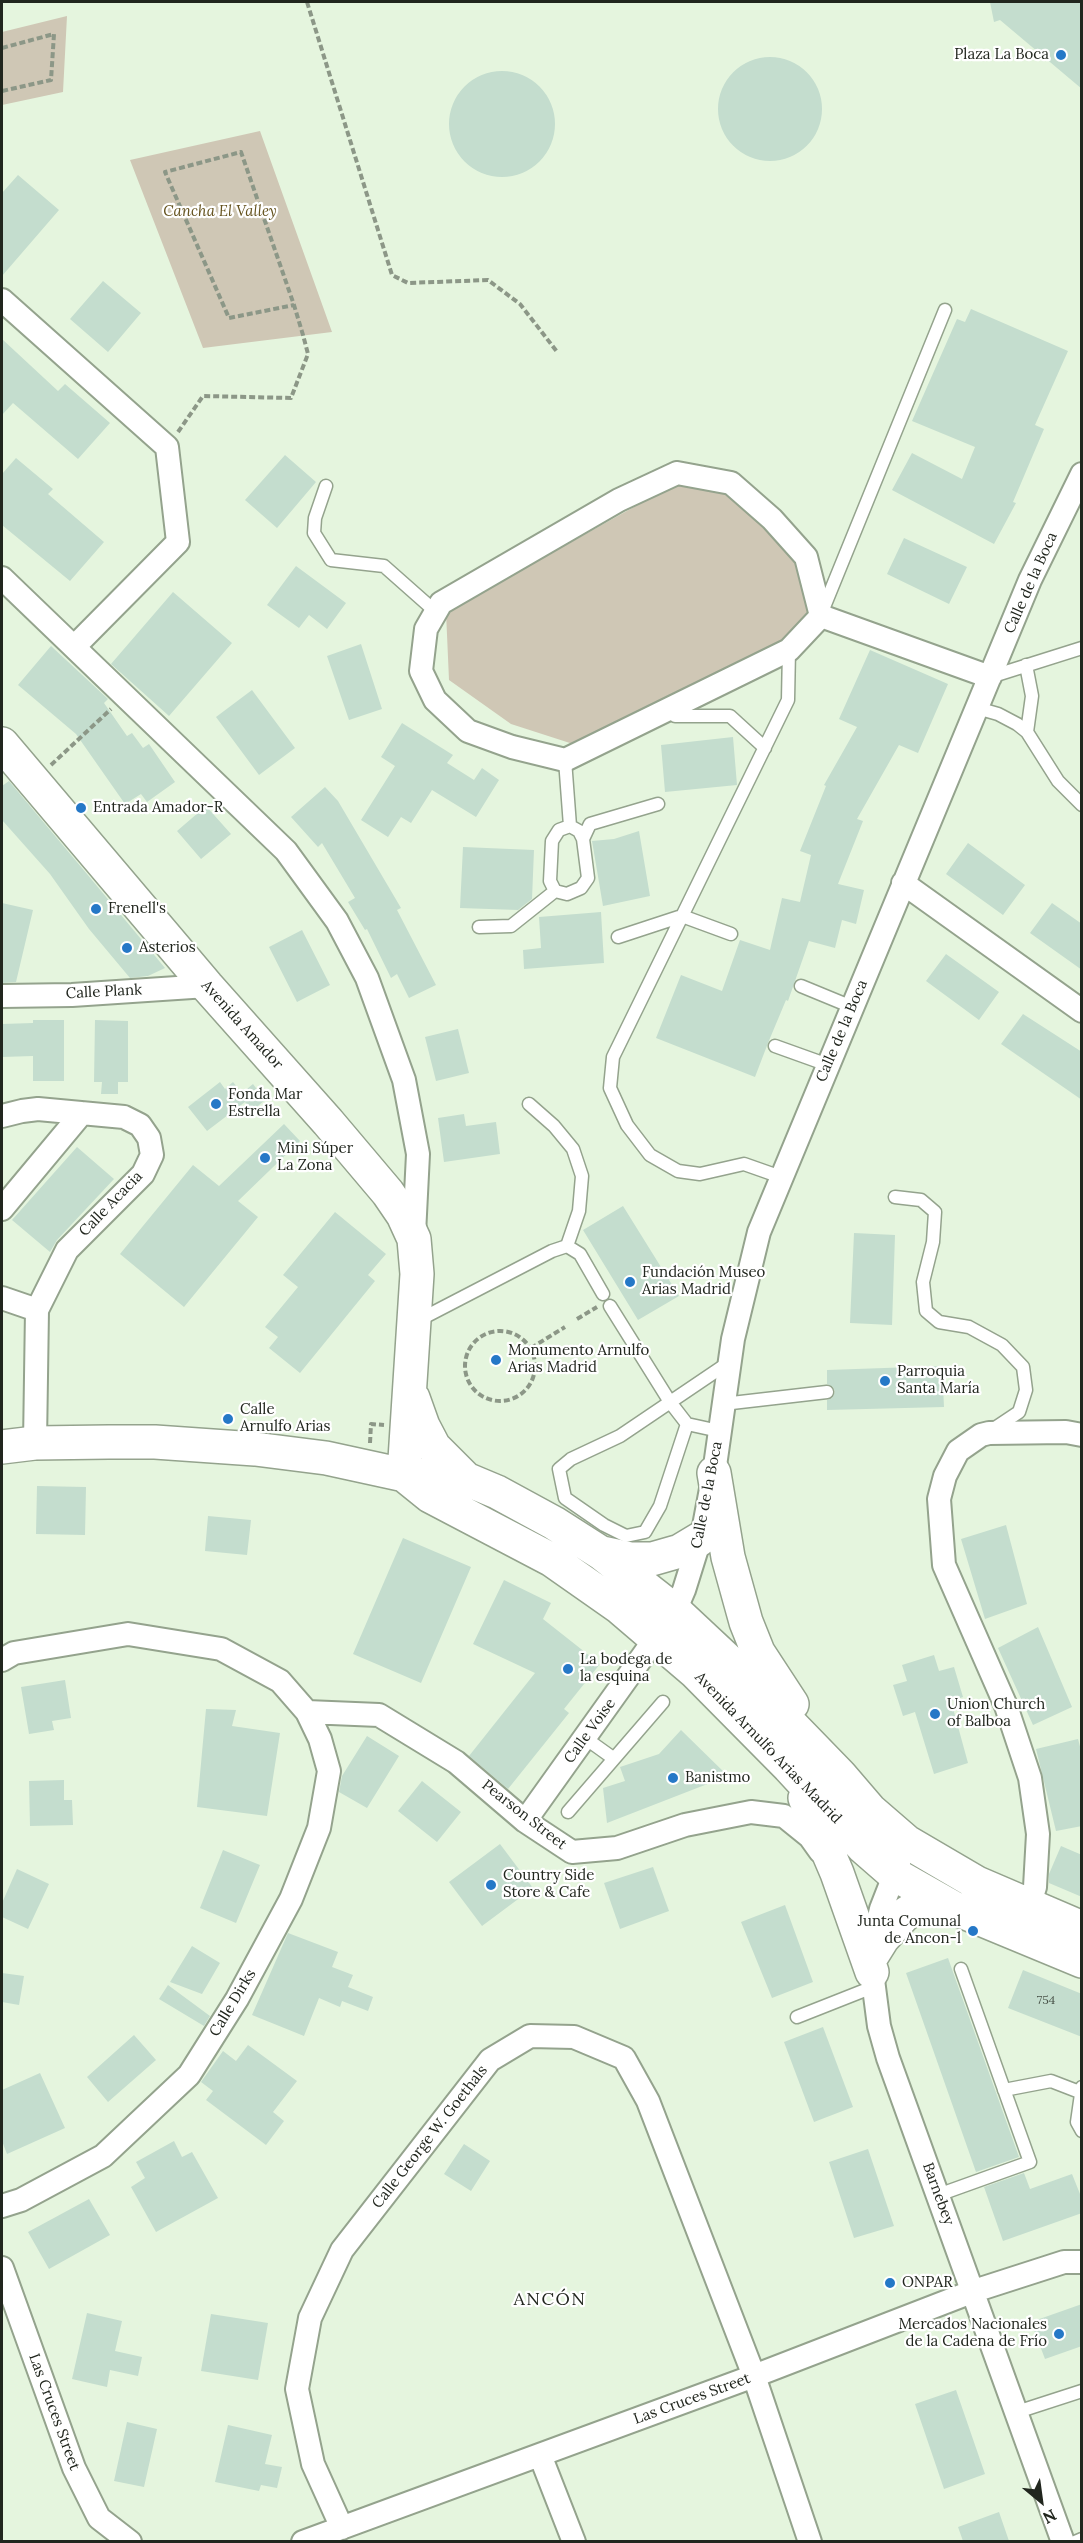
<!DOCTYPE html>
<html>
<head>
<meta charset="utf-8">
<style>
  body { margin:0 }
  #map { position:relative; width:1083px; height:2543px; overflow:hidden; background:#e5f5de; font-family:Lora,serif }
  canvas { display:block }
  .frame { position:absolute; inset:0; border:3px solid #21261e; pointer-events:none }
  .north { position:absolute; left:1011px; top:2471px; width:60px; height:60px; -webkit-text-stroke:4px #fff; paint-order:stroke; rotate:151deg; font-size:16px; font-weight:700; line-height:24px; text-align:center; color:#21261e }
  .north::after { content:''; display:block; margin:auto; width:21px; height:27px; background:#21261e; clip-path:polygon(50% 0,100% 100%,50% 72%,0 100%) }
</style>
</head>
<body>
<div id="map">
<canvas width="1083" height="2543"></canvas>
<div class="frame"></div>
<div class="north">N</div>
</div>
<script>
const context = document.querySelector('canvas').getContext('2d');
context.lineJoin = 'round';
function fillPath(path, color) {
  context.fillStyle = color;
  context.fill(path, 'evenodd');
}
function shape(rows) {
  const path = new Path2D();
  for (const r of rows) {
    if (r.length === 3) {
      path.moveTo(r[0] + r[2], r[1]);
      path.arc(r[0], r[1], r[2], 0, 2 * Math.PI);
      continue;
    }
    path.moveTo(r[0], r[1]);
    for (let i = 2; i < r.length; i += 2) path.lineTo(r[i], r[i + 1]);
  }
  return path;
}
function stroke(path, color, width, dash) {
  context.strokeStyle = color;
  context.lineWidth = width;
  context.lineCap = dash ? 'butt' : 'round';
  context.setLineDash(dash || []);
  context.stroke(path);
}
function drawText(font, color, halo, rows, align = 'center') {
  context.font = font + ' Lora,serif';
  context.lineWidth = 4.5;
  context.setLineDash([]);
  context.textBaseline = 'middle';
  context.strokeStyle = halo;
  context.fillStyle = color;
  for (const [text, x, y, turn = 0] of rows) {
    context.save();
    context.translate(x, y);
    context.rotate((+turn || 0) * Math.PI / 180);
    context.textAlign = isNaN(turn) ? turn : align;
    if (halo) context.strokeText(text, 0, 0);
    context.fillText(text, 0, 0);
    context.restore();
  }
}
fillPath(shape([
  [67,16,63,92,2,105,2,32],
  [260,131,332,332,203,348,130,160],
  [675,484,725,491,795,558,809,617,797,635,573,744,511,724,449,680,446,612]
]), '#cfc7b5');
fillPath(shape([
  [990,2,1082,2,1082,89,1000,20,994,22],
  [770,109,52],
  [502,124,53],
  [18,175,59,210,2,276,2,193],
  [103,281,141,313,108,352,70,319],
  [971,309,1068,351,1035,425,1044,429,1013,502,1016,503,994,544,892,490,912,453,962,479,975,447,912,421,957,319,965,322],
  [2,339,58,391,65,384,110,423,78,459,13,403,2,415],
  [285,455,316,482,277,528,245,500],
  [16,458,53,489,48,494,104,542,70,581,2,525,2,474],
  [904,538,967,567,949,604,887,574],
  [296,566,346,603,327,629,309,615,299,628,267,605],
  [173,592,232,643,169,716,111,664],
  [361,644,382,709,349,720,327,656],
  [51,646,108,699,104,703,127,736,132,733,143,748,149,744,175,782,147,802,141,794,125,804,76,734,18,685],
  [870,650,948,684,918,753,899,745,857,819,863,821,838,884,864,890,856,924,842,920,835,948,809,941,788,1001,786,1000,768,1043,755,1077,656,1038,681,975,722,991,740,940,770,950,782,898,800,902,811,855,800,851,826,786,824,785,857,727,839,719],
  [252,690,295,748,259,775,216,717],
  [402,723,453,755,447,763,474,780,482,768,499,780,476,817,432,790,411,823,401,817,388,837,361,820,395,766,381,757],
  [733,737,737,785,665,792,661,745],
  [9,781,87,874,165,968,148,976,130,978,89,929,50,874,2,820,2,786],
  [325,787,338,801,401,908,397,910,436,985,409,998,397,974,391,978,367,929,365,930,348,902,355,898,322,843,318,847,291,817],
  [206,806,231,834,201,859,177,831],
  [639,831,650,896,603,906,592,841,614,839],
  [968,843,1025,885,1003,915,946,874],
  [463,847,534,850,532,899,518,910,460,908],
  [2,903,33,910,16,982,2,983],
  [1052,903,1082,924,1082,970,1030,933],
  [601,912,604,963,524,969,523,950,541,948,539,917],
  [302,930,330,985,297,1002,269,947],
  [946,954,999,992,979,1020,926,981],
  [1023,1014,1082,1052,1082,1100,1001,1044],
  [33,1020,64,1020,64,1081,33,1081,33,1056,2,1057,2,1024,33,1023],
  [95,1020,128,1021,128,1082,118,1082,118,1094,101,1094,102,1082,94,1082],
  [458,1029,469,1073,436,1081,425,1037],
  [220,1082,225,1089,233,1082,242,1093,253,1084,265,1100,252,1111,245,1102,207,1131,188,1107],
  [464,1114,466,1126,496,1122,500,1154,444,1162,438,1118],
  [284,1124,300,1141,238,1201,258,1217,184,1307,120,1254,193,1165,219,1186],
  [77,1147,114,1179,57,1240,50,1252,12,1220],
  [623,1206,679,1296,638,1320,583,1230],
  [335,1212,386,1254,368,1275,375,1281,300,1373,269,1348,278,1337,265,1327,298,1287,283,1275],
  [854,1233,895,1235,892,1325,850,1323],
  [942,1366,944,1407,827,1410,827,1400,832,1398,835,1392,833,1387,827,1384,827,1370],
  [37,1486,86,1487,85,1535,36,1534],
  [208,1516,251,1520,247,1555,205,1551],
  [1006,1525,1027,1604,985,1619,961,1539],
  [403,1538,471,1567,421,1683,353,1654],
  [504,1580,551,1603,543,1619,600,1664,564,1709,569,1713,508,1789,469,1756,535,1673,473,1644],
  [1038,1627,1072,1707,1033,1725,998,1648],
  [934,1655,939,1671,954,1667,963,1697,951,1701,968,1763,934,1774,915,1712,903,1716,893,1685,907,1681,902,1665],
  [65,1680,71,1718,52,1721,54,1730,29,1734,21,1687],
  [206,1709,236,1710,232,1726,280,1733,267,1816,197,1807],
  [681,1730,728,1776,607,1823,603,1788,625,1781,620,1767,659,1754],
  [367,1736,399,1756,367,1808,339,1792,342,1776],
  [1078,1739,1082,1754,1082,1826,1056,1831,1036,1749],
  [64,1780,64,1800,72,1800,73,1825,30,1826,29,1781],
  [422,1781,461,1812,437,1842,398,1811],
  [500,1844,533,1888,482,1926,449,1882],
  [1061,1846,1082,1855,1082,1897,1049,1883,1049,1874],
  [223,1850,260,1865,236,1923,200,1908],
  [653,1867,669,1911,620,1929,604,1883],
  [17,1869,49,1884,28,1929,2,1917,2,1903],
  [785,1905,813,1982,772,1998,741,1922],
  [288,1933,338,1952,332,1967,353,1975,348,1987,373,1997,368,2011,342,2001,340,2007,319,1998,304,2036,252,2015],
  [192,1946,220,1963,202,1994,170,1982],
  [948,1958,1019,2157,976,2172,906,1973],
  [1023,1970,1082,1994,1082,2037,1008,2008],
  [2,1973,24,1976,19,2005,2,2002],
  [168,1985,210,2016,204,2026,159,1999],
  [823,2027,853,2107,814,2122,784,2042],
  [134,2035,156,2060,108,2102,87,2077],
  [248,2045,297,2081,273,2112,284,2121,266,2145,206,2100,213,2091,201,2082,223,2051,236,2061],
  [40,2073,65,2128,7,2154,2,2141,2,2090],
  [174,2141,182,2157,192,2152,218,2198,156,2232,131,2187,145,2178,136,2162],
  [464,2144,490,2161,471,2191,444,2174],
  [868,2149,894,2226,854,2238,829,2162],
  [1024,2173,1030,2189,1072,2174,1082,2199,1082,2213,1003,2241,984,2187],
  [89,2199,110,2235,49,2269,28,2232],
  [1082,2304,1082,2346,1045,2359,1031,2322],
  [87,2313,122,2321,115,2351,142,2357,138,2376,110,2370,107,2387,72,2379],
  [211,2314,268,2323,258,2380,201,2371],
  [956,2390,985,2474,944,2489,915,2404],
  [127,2422,157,2429,144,2487,114,2481],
  [228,2425,272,2435,265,2464,282,2467,277,2488,261,2485,259,2491,215,2482],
  [999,2512,1009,2541,963,2541,958,2527]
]), '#c4ddce');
const service = shape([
  [326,486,315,518,314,533,331,560,384,566,436,612],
  [822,612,945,310],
  [1026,665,1032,696,1027,732],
  [990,677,1082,648],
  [977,708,998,714,1017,724,1027,732,1058,781,1082,805],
  [675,716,730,716,765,748],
  [565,760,570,826,559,830,552,841,550,881,555,891,567,894,581,888,588,878,583,839,579,831,570,826],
  [583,839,590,824,658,804],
  [479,927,511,926,555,891],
  [618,937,682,916,731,934],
  [801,986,852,1007],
  [775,1046,828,1065],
  [529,1104,554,1126,573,1149,582,1176,579,1211,567,1246],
  [781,1177,744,1164,700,1174,678,1171,650,1155,627,1125,610,1088,613,1057,788,700,789,650],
  [895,1197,921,1200,935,1212,933,1242,923,1282,926,1311,939,1322,969,1327,1002,1345,1023,1367,1026,1390,1019,1412,992,1430],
  [610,1306,670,1402,687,1424,719,1431],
  [417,1321,552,1251,567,1246,580,1254,603,1294],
  [723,1404,827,1392],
  [687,1424,660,1506,645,1532,626,1536,604,1525,565,1498,559,1469,571,1459,620,1436,728,1363],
  [585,1738,613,1758],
  [568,1812,663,1702],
  [797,2017,873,1987],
  [1082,2087,1077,2122,1082,2131],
  [1004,2090,1051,2081,1082,2093],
  [938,2195,1030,2162,961,1969],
  [1017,2412,1082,2391],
  [1075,2542,1082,2539]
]);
const minor = shape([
  [2,300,167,447,178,542,74,647],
  [677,473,731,483,772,519,806,557,821,616,789,650,565,760,512,747,468,731,435,700,421,671,426,629,441,603,619,500,677,473],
  [2,578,286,851,337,921,367,978,404,1080,418,1154,414,1234],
  [821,616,990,677],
  [903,883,1082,1011],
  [2,996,72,995,207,986],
  [2,1116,22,1111,38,1109,124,1117,140,1125,149,1138,152,1155,143,1174,67,1250,37,1310,35,1443],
  [2,1209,82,1113],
  [2,1298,37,1310],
  [2,1660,14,1653,128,1634,221,1649,280,1681,307,1712,320,1739,329,1771,319,1828,291,1899,237,1999,189,2075,103,2156,21,2200,2,2206],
  [307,1712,379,1715,456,1762,525,1821,572,1852,617,1848,685,1825,751,1812,784,1816,810,1837,820,1851],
  [525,1821,675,1611,684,1590,704,1526,714,1473,733,1339,759,1232,1030,580,1082,474],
  [899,1863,881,1909,874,1938,872,1972,879,2026,888,2058,1063,2542],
  [1025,1918,1035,1887,1038,1834,1030,1778,1006,1706,944,1565,939,1499,945,1476,958,1451,981,1435,989,1433,1066,1432,1082,1435],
  [2,2268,74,2468,99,2518,130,2542],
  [540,2455,574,2542],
  [342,2528,313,2464,297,2389,310,2318,342,2250,490,2060,530,2036,574,2037,624,2058,648,2101,754,2376,810,2542],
  [303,2542,754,2376,974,2291,1064,2262,1082,2262]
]);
const primary = shape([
  [2,744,207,986,328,1122,388,1193,403,1215,414,1239,417,1274,404,1475],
  [413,1398,423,1426,434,1447,466,1479],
  [2,1447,35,1443,109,1442,155,1442,255,1449,326,1458,404,1475,441,1475,466,1479,497,1492,554,1523,601,1553,675,1611,736,1668,840,1775,870,1810,907,1842,977,1883,1082,1928],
  [714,1473,728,1557,746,1622,758,1652,792,1704],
  [404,1475,430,1496,552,1560,619,1607,695,1672,789,1767,863,1847,894,1874,954,1908,1082,1961],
  [602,1553,630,1559,652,1559,680,1551,700,1539],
  [805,1798,837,1873,872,1972],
  [873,1954,883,1938,904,1915,918,1906,937,1899]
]);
stroke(service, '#94a38d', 15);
stroke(minor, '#94a38d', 26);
stroke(primary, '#94a38d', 36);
stroke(shape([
  [307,2,392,275,408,283,488,280,520,304,558,353],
  [2,48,54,34,51,80,2,91],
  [178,432,203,396,291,398,308,354,303,335,294,305,241,152,165,172,229,318,294,305],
  [51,765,111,709],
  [577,1319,597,1307],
  [500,1366,35],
  [531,1348,565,1327],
  [370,1443,371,1424,384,1425]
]), '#8c9787', 4, [6, 3]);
stroke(service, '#fff', 12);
stroke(minor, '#fff', 22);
stroke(primary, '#fff', 33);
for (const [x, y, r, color] of [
  [1061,55,6,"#2578c7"],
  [81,808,6,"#2578c7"],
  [96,909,6,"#2578c7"],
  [127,948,6,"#2578c7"],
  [216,1104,6,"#2578c7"],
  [265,1158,6,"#2578c7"],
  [630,1282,6,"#2578c7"],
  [496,1360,6,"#2578c7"],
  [885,1381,6,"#2578c7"],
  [228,1419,6,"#2578c7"],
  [568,1669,6,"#2578c7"],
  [935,1714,6,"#2578c7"],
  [673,1778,6,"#2578c7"],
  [491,1885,6,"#2578c7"],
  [973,1931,6,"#2578c7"],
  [890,2283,6,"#2578c7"],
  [1059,2334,6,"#2578c7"]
]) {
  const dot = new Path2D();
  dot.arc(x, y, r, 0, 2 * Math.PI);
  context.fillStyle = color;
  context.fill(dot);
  stroke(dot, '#fff', 2);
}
drawText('12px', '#4a544a', null, [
  ["754",1046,2001]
]);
drawText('15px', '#21261e', '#fff', [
  ["Plaza La Boca",1049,55,"right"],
  ["Entrada Amador-R",93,808],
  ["Frenell's",108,909],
  ["Asterios",139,948],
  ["Fonda Mar",228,1095],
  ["Estrella",228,1112],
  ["Mini Súper",277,1149],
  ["La Zona",277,1166],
  ["Fundación Museo",642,1273],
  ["Arias Madrid",642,1290],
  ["Monumento Arnulfo",508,1351],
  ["Arias Madrid",508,1368],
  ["Parroquia",897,1372],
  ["Santa María",897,1389],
  ["Calle",240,1410],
  ["Arnulfo Arias",240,1427],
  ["La bodega de",580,1660],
  ["la esquina",580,1677],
  ["Union Church",947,1705],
  ["of Balboa",947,1722],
  ["Banistmo",685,1778],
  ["Country Side",503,1876],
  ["Store & Cafe",503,1893],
  ["Junta Comunal",961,1922,"right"],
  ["de Ancon-l",961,1939,"right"],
  ["ONPAR",902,2283],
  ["Mercados Nacionales",1047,2325,"right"],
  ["de la Cadena de Frío",1047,2342,"right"]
], 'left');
drawText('italic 15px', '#64521d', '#fff', [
  ["Cancha El Valley",220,212]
]);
drawText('15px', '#21261e', '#fff', [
  ["Calle de la Boca",1031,583,-66],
  ["Calle Plank",104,992,-3],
  ["Avenida Amador",242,1025,48],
  ["Calle de la Boca",842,1031,-67],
  ["Calle Acacia",111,1204,-46],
  ["Calle de la Boca",707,1495,-79],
  ["Calle Voise",590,1731,-54],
  ["Avenida Arnulfo Arias Madrid",768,1748,46],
  ["Pearson Street",524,1815,38],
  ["Calle Dirks",233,2003,-59],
  ["Calle George W. Goethals",430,2137,-52],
  ["Barnebey",938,2194,70],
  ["Las Cruces Street",692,2399,-20],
  ["Las Cruces Street",54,2412,70]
]);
context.letterSpacing = '1.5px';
drawText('18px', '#21261e', '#fff', [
  ["ANCÓN",550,2300]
]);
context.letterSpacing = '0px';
</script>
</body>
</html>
